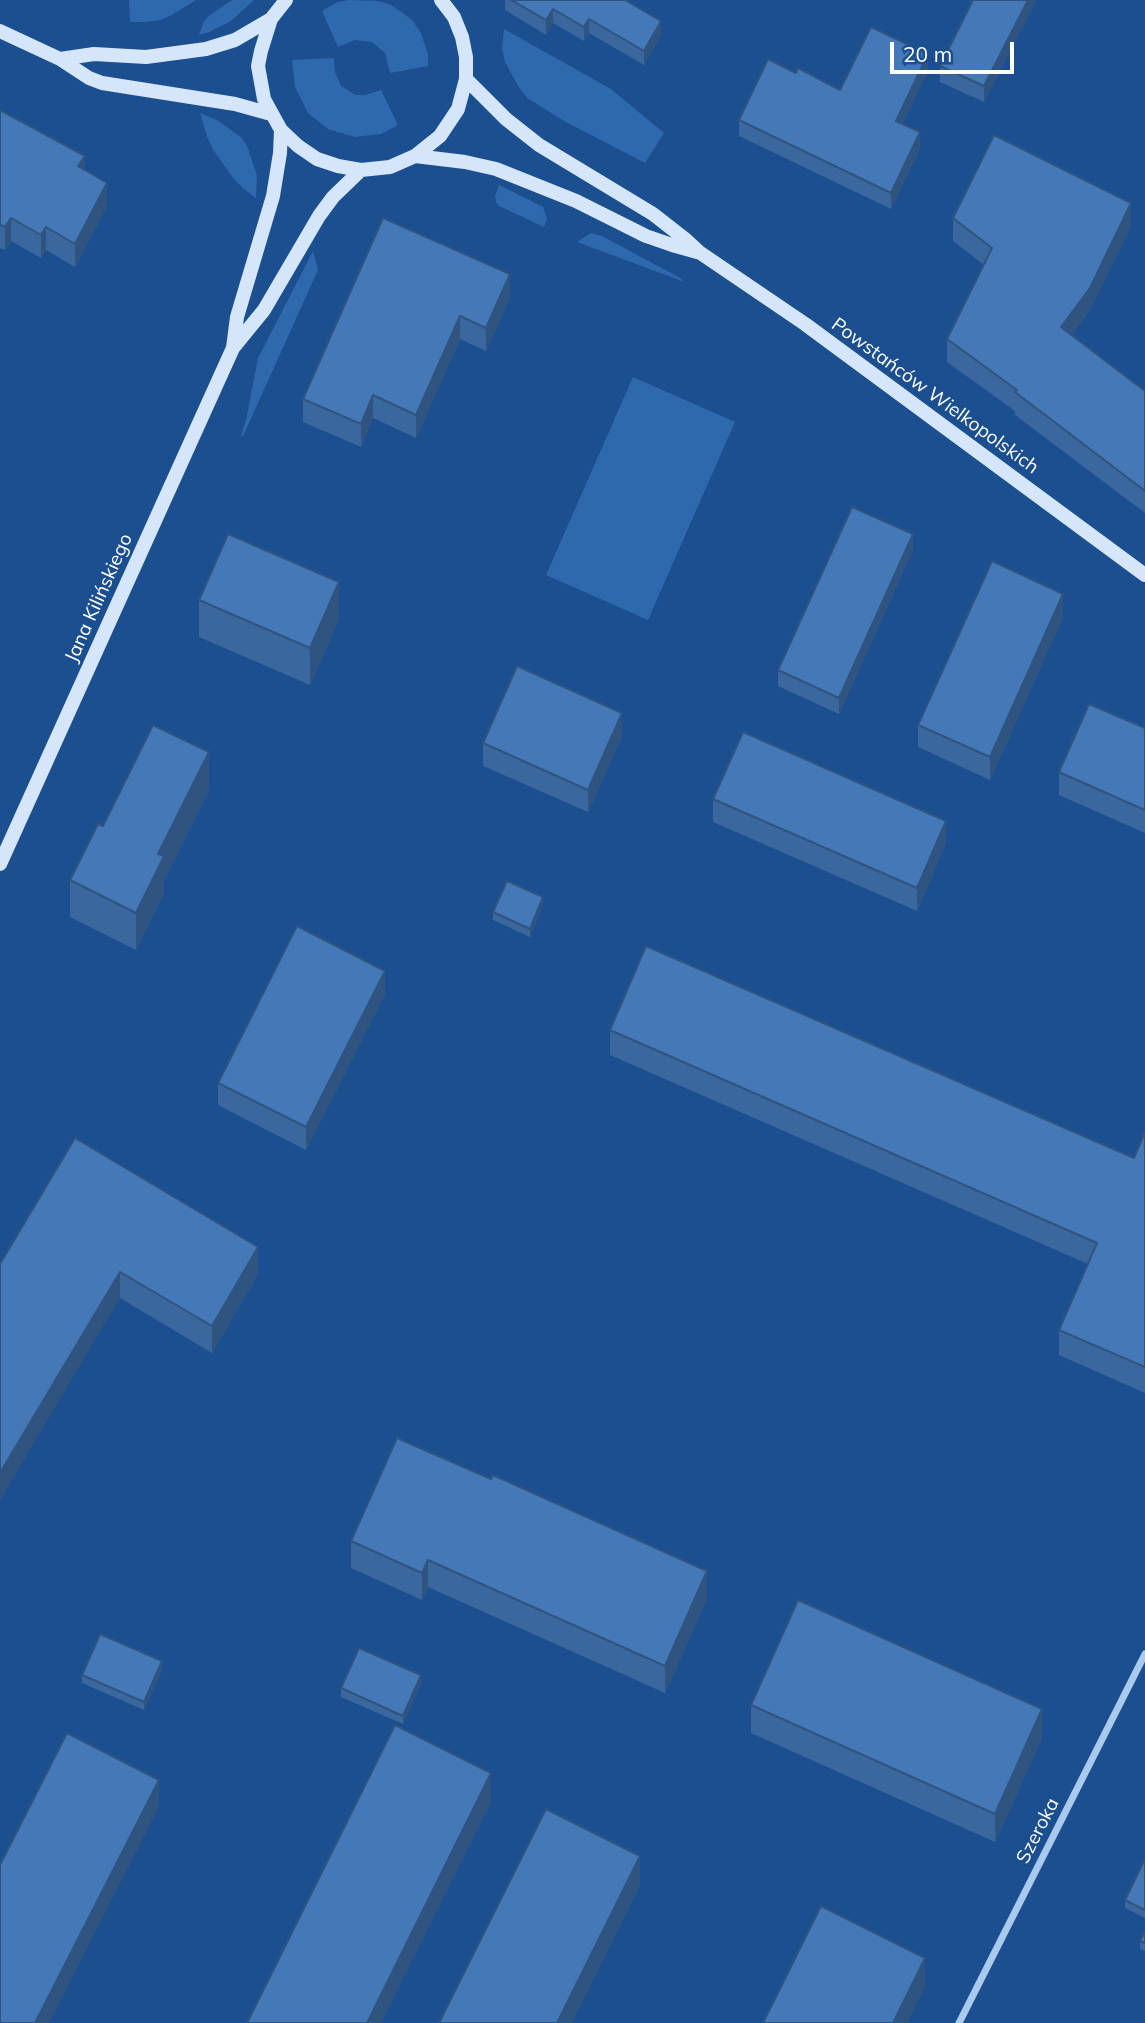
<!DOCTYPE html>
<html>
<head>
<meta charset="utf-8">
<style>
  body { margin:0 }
  #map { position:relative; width:1145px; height:2023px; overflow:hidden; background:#1b4f8f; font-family:Mulish,sans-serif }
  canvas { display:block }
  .scale { position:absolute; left:890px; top:42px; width:124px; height:32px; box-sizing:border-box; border:4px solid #fff; border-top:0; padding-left:9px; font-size:21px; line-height:24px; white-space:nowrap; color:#fff; -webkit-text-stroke:5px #1b4f8f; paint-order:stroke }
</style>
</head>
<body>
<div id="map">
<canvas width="1145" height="2023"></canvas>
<div class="scale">20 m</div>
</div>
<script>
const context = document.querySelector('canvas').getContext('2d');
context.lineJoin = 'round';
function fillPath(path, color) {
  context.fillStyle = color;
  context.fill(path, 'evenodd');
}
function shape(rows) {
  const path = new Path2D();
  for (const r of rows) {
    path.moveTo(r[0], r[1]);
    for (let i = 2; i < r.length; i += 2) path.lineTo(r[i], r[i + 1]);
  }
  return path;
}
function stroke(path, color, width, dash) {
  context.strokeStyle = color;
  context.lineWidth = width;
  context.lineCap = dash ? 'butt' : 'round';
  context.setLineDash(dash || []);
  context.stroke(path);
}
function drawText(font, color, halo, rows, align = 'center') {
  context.font = font + ' Mulish,sans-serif';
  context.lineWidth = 5;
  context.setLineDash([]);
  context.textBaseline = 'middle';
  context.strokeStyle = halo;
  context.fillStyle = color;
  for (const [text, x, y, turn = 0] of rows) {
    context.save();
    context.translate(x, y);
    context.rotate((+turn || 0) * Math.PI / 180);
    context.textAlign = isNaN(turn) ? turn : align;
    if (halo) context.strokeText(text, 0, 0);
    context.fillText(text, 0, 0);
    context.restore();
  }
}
fillPath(shape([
  [129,0,196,0,172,15,160,20,146,22,130,22],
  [232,0,254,0,231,21,207,33,199,35,204,21,210,15],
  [348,0,378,1,391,5,403,13,413,21,421,33,428,55,428,66,390,73,385,53,372,42,354,40,338,47,322,11,338,2],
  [504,29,611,89,664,133,645,163,564,121,527,98,518,86,505,62,502,48],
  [334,58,335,72,341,86,356,95,365,95,381,90,398,125,381,134,355,137,328,129,308,113,295,87,292,60],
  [200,113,217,120,241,137,248,148,257,176,256,198,244,189,233,178,214,151,207,137],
  [499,185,543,207,547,219,544,227,499,206,496,202,495,196],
  [591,233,602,236,682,279,682,281,577,242],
  [313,251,318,270,243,436,241,436,246,420,258,358],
  [633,377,735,422,648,620,546,575]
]), '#2e69ad');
stroke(shape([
  [959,2023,1145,1654]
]), '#a9c9ee', 7);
stroke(shape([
  [286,0,271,19,261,51,258,66,264,99,281,130,298,146,317,159,338,166,361,170,390,167,415,156,440,136,458,109,466,79,466,57,462,37,454,17,441,0],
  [0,31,60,59,89,78,102,83,235,104,271,114],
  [60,59,94,54,146,57,206,49,235,40,271,19],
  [466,79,506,119,539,145,653,214,685,239,699,252,805,324,1145,575],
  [415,156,465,162,496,169,576,201,646,236,672,245,697,252],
  [233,348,237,317,273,196,280,153,281,130],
  [0,864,233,348,264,310,319,216,333,197,361,170]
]), '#d6e6fa', 14);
fillPath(shape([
  [505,0,625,0,661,35,644,65,589,33,584,41,553,23,546,35,505,10],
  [1036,0,984,102,940,82,940,66],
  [928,70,902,124,920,148,891,209,739,136,739,120,796,73,840,90],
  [0,110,85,170,107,206,75,267,46,250,41,258,11,241,5,250,0,248],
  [383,218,510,297,486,351,460,339,416,438,373,418,361,447,303,422,303,399],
  [953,218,1131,225,1090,310,1072,335,1145,391,1145,513,1015,415,1015,411,947,362,947,339,984,265,953,241],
  [913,550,839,714,778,686,778,670],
  [199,600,339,619,310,685,199,637],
  [1063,617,990,780,918,747,918,725],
  [1145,728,1145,833,1059,795,1059,772],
  [622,736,588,812,483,766,483,743],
  [209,790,164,880,164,893,136,950,70,917,70,880,103,826],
  [713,799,946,843,917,911,713,822],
  [543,905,530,937,493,920,493,912],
  [385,994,306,1150,218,1105,218,1083],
  [610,1030,1134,1158,1145,1132,1145,1393,1059,1355,1059,1330,1088,1264,610,1055],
  [0,1264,258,1274,212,1353,120,1298],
  [491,1479,707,1598,665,1693,428,1587,422,1600,351,1568,351,1541],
  [162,1670,144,1710,82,1683,82,1675],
  [421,1683,403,1724,341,1697,341,1688],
  [751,1705,1042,1738,995,1842,751,1733],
  [1145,1859,1145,1918,1125,1908,1125,1900],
  [1145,1932,1145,1951,1140,1949,1140,1941]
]), '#3a679d');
fillPath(shape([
  [1028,0,1036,0,984,102,984,86],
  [553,9,553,23,546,35,546,20],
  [589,19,589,33,584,41,584,27],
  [661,21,661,35,644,65,644,51],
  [928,54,928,70,896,137,896,121],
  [920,132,920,148,891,209,891,193],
  [85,156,85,178,78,166],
  [107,183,107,206,75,267,75,244],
  [1131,203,1131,225,1090,310,1061,350,1061,327],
  [11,218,11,241,5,250,5,227],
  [46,227,46,250,41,258,41,235],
  [510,274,510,297,486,351,486,328],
  [460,316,460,339,416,438,416,415],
  [373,395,373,418,361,447,361,424],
  [913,534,913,550,839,714,839,698],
  [339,582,339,619,310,685,310,648],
  [1063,594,1063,617,990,780,990,757],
  [622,713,622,736,588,812,588,790],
  [209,752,209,790,164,880,164,893,136,950,136,913,158,854],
  [946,821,946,843,917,911,917,888],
  [543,897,543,905,530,937,530,929],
  [385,971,385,994,306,1150,306,1127],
  [258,1247,258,1274,212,1353,212,1326],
  [120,1272,120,1298,0,1500,0,1473],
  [428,1560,428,1587,422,1600,422,1573],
  [707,1571,707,1598,665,1693,665,1666],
  [162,1661,162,1670,144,1710,144,1702],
  [421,1675,421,1683,403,1724,403,1716],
  [1042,1709,1042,1738,995,1842,995,1814],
  [491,1773,491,1802,381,2023,367,2023],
  [159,1780,159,1807,49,2023,35,2023],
  [640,1856,640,1885,572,2023,557,2023],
  [925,1958,925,1987,907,2023,893,2023]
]), '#305480');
const building = shape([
  [511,0,625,0,661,21,644,51,589,19,584,27,553,9,546,20,511,0],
  [973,0,1028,0,984,86,940,66,973,0],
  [871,27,928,54,896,121,920,132,891,193,739,120,768,59,796,73,798,68,840,90,871,27],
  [0,110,85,156,78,166,107,183,75,244,46,227,41,235,11,218,5,227,0,225,0,110],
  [994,135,1131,203,1090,288,1061,327,1145,391,1145,491,1015,392,1017,390,947,339,992,248,953,218,994,135],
  [383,218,510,274,486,328,460,316,416,415,373,395,361,424,303,399,383,218],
  [852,507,913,534,839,698,778,670,852,507],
  [228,534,339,582,310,648,199,600,228,534],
  [992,561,1063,594,990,757,918,725,992,561],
  [517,666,622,713,588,790,483,743,517,666],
  [1089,704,1145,728,1145,810,1059,772,1089,704],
  [153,725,209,752,158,854,164,856,136,913,70,880,98,824,103,826,153,725],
  [743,732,946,821,917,888,713,799,743,732],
  [507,881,543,897,530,929,493,912,507,881],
  [297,926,385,971,306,1127,218,1083,297,926],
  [646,946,1134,1158,1145,1132,1145,1367,1059,1330,1097,1243,610,1030,646,946],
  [75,1138,258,1247,212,1326,120,1272,0,1473,0,1264,75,1138],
  [397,1438,491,1479,493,1475,707,1571,665,1666,428,1560,422,1573,351,1541,397,1438],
  [798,1600,1042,1709,995,1814,751,1705,798,1600],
  [100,1634,162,1661,144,1702,82,1675,100,1634],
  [359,1648,421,1675,403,1716,341,1688,359,1648],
  [395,1725,491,1773,367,2023,247,2023,395,1725],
  [67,1733,159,1780,35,2023,0,2023,0,1865,67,1733],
  [546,1809,640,1856,557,2023,439,2023,546,1809],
  [1145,1859,1145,1910,1125,1900,1145,1859],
  [821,1906,925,1958,893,2023,763,2023,821,1906],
  [1145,1932,1145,1943,1140,1941,1145,1932]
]);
fillPath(building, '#4478b7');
stroke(building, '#305480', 2);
drawText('19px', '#fff', '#1b4f8f', [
  ["Powstańców Wielkopolskich",935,396,36],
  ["Jana Kilińskiego",99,598,-66],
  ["Szeroka",1038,1831,-63]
]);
</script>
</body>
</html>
